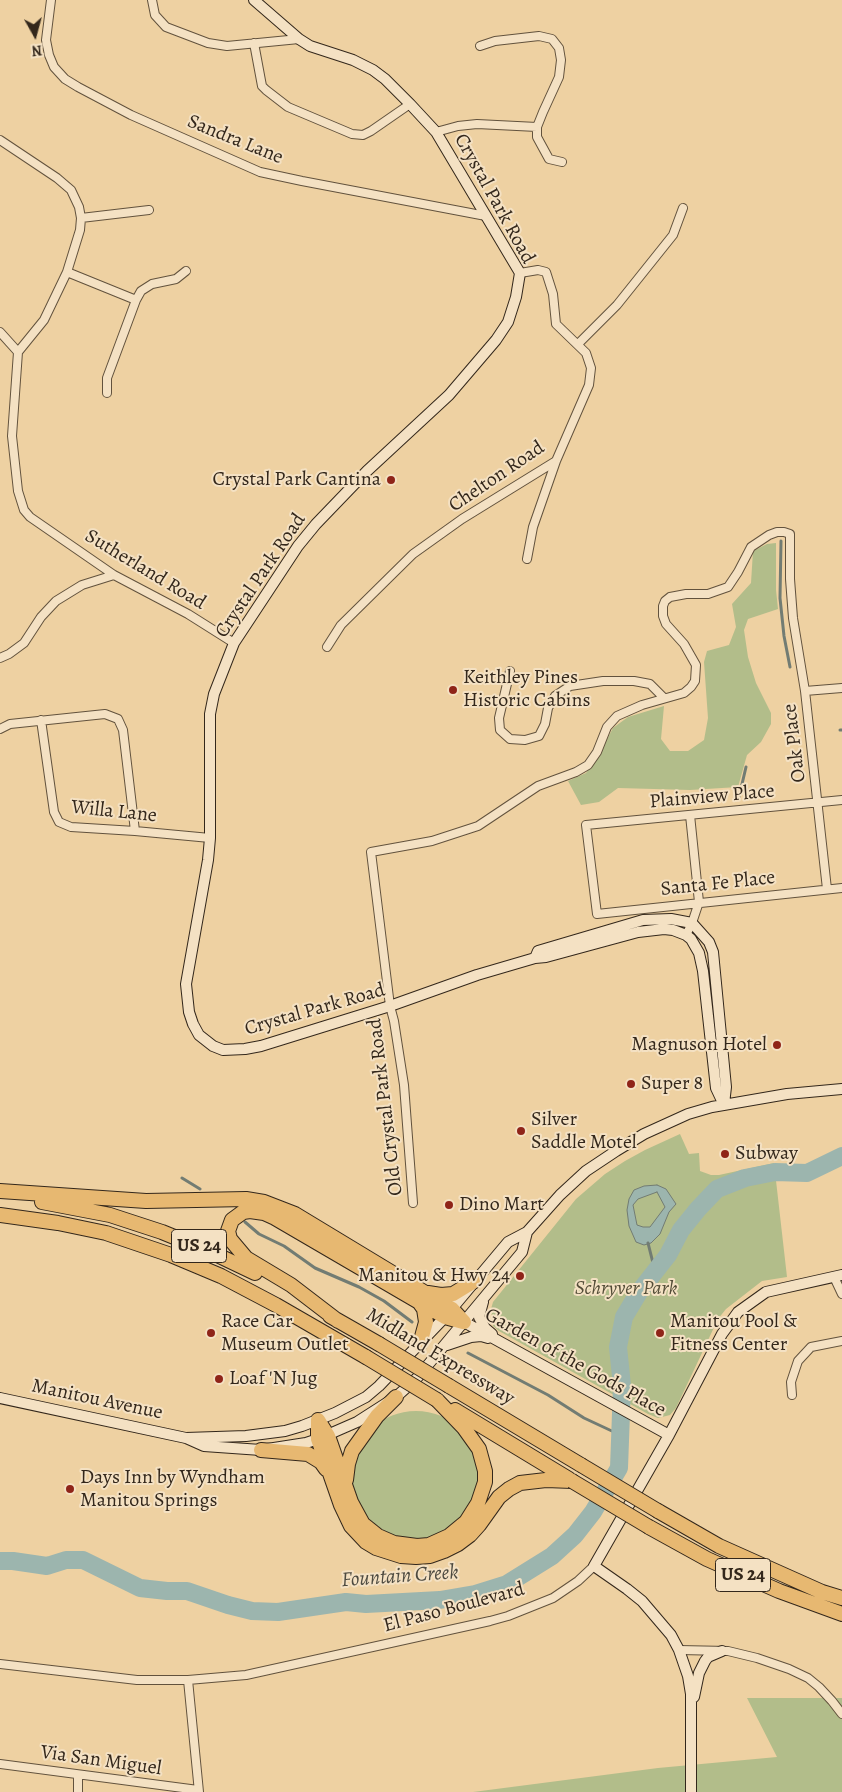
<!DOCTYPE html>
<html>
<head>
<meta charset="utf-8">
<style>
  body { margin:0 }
  #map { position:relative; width:842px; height:1792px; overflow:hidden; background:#eed1a2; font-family:Alegreya,serif }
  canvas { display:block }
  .north { position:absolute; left:10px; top:10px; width:50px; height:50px; -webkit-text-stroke:4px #f4e1c3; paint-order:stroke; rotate:173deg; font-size:14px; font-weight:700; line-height:20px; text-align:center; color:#33271b }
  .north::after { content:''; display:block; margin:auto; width:18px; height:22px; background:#33271b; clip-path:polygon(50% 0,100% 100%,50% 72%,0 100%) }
</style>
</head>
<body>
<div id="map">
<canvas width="842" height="1792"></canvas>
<div class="north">N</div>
</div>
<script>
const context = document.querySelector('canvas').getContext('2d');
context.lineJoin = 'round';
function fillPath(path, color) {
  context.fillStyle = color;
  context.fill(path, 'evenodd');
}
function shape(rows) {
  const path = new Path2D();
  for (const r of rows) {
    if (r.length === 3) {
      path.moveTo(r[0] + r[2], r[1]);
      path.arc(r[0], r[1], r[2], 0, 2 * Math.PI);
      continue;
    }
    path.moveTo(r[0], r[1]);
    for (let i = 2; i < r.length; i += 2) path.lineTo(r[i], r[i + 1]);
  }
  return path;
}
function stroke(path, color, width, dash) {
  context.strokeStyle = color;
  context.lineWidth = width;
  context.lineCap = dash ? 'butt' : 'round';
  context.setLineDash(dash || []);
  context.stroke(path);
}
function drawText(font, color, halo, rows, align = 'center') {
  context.font = font + ' Alegreya,serif';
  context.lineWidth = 4;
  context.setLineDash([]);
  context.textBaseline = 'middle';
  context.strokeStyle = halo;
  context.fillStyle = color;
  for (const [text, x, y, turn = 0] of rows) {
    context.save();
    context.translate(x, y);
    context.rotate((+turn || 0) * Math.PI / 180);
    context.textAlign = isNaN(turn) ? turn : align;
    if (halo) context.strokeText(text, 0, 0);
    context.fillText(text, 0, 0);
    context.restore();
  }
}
fillPath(shape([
  [776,543,776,590,778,609,748,619,744,630,748,657,756,683,771,713,771,724,761,742,747,755,738,787,690,790,618,788,599,802,581,805,568,781,586,773,597,758,613,728,628,717,664,706,661,739,670,751,688,751,704,740,708,718,704,662,707,651,729,645,736,627,732,604,751,583,753,551,767,544],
  [680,1134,689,1154,699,1153,700,1171,711,1175,719,1175,774,1163,787,1277,762,1281,726,1309,718,1319,676,1408,670,1415,658,1418,648,1414,499,1331,493,1326,491,1309,493,1302,576,1199,605,1174,625,1161,645,1150],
  [416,1475,64],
  [747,1698,842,1698,842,1792,473,1792,658,1768,777,1757]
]), '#b2bd8a');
const water = shape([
  [657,1185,666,1189,676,1204,669,1212,660,1234,651,1243,644,1245,636,1242,629,1226,627,1210,629,1199,634,1190,644,1186,657,1185],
  [657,1192,665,1207,650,1227,643,1227,637,1225,633,1205,638,1199,657,1192]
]);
fillPath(water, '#9cb5ae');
stroke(water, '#727c73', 1);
stroke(shape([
  [781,541,780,598,784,636,790,667],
  [840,730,842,730],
  [739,797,746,767],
  [182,1178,200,1189],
  [245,1222,259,1234,284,1246,315,1268,359,1287,384,1301,412,1322],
  [648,1243,655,1271],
  [468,1353,548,1395,584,1418,614,1432,620,1441]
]), '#727c73', 3);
stroke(shape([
  [0,1561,13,1561,47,1566,66,1560,83,1560,140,1588,167,1591,187,1591,228,1605,252,1611,278,1612,346,1602,366,1604,440,1600,475,1594,507,1584,552,1556,575,1535,593,1512,619,1468,622,1386,618,1347,624,1317,639,1292,668,1255,681,1230,698,1209,717,1189,745,1178,775,1172,807,1173,842,1156]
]), '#9cb5ae', 18);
const street = shape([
  [51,0,46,40,49,55,54,67,65,79,78,87,131,115,260,172,302,181,486,216],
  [152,0,155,15,166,27,208,43,227,46,299,39],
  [254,43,262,86,266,90,288,107,352,134,363,135,371,131,410,104],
  [480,46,495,41,539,36,552,39,559,48,561,60,559,77,543,112,537,127,537,137,549,159,562,162],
  [436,132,458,126,477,124,537,127],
  [0,140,57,178,71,190,79,207,81,218,80,230,67,272,44,320,18,352,12,436,18,491,24,510,30,517,114,575,188,614,234,643],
  [81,218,149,210],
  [67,272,136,300],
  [0,332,18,352],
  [578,344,617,305,673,235,683,208],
  [107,393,107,378,136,300,141,291,152,284,176,279,186,271],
  [527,559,533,527,556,461],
  [327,647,341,625,413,554,462,519,556,461,589,385,591,368,586,353,556,324,553,294,546,272,538,270,520,273],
  [0,658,9,654,24,643,41,617,56,601,82,585,114,575],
  [510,671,499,718,500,730,510,739,525,740,539,736,545,724,548,708,555,696,570,686,603,681,634,681,650,684,664,698],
  [805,691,842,688],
  [41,720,54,812,59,822,71,827,135,831,210,838],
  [0,729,10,724,105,714,118,719,123,730,135,831],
  [842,800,586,825,597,914,842,888],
  [686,935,692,923,699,902,690,815],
  [413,1203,404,1085,394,1021,390,1006,371,852,432,841,478,826,538,786,576,772,588,765,597,752,607,727,617,716,642,705,684,693,691,687,695,681,696,665,684,644,666,624,663,616,663,606,665,601,670,597,686,594,708,594,728,587,738,572,751,547,769,535,777,532,784,532,790,534,790,579,793,618,805,691,827,889],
  [834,1277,842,1294],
  [792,1395,791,1382,798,1361,811,1347,842,1341],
  [679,1650,728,1651,757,1658,789,1669,808,1678,819,1687,832,1701,842,1714],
  [0,1664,137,1680,188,1680,246,1675,490,1621,508,1616,553,1598,578,1581,594,1566],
  [188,1680,199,1792],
  [0,1764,198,1790],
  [78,1792,78,1775]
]);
const secondary = shape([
  [254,0,299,39,310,46,353,60,373,70,385,79,410,104,436,132,520,273,516,297,508,322,496,340,449,395,367,471,316,524,298,546,234,643,214,694,210,714,210,838,208,860,186,984,189,1012,193,1024,199,1035,213,1046,223,1050,245,1049,261,1046,390,1006,477,975,535,958,546,957,638,932,664,929,673,930,686,935,691,939,699,953,703,971,716,1088,724,1105],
  [535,958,538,951,643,920,671,919,692,923,709,942,713,952,726,1087,724,1104],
  [483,1302,479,1317,485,1328,492,1334],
  [464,1322,669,1435],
  [447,1345,471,1337,481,1336,488,1338],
  [0,1398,186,1438,204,1446,261,1450,306,1443,318,1439,357,1422,396,1397,417,1378,522,1252,527,1232],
  [186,1438,246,1436,285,1431,302,1426,335,1413,366,1397,379,1386,445,1317,508,1242,527,1232,560,1195,586,1171,616,1151,644,1134,688,1114,712,1107,787,1094,842,1089],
  [694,1697,699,1673,705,1661,708,1657,722,1651],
  [691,1792,691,1694,688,1676,679,1650,671,1635,642,1601,627,1589,594,1566,669,1435,722,1334,738,1312,766,1292,842,1275]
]);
const highway = shape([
  [0,1191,146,1201,246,1199,264,1202,295,1214,452,1309,464,1322],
  [42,1202,110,1215,162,1232,211,1252,255,1273],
  [0,1215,58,1223,106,1233,171,1255,221,1276,276,1305,366,1357],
  [428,1293,441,1295,453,1294,476,1280],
  [419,1302,424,1309,426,1322,420,1344],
  [330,1316,379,1344],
  [338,1321,291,1285,246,1258,230,1239,228,1231,232,1220,243,1212,250,1211,264,1213,275,1218,419,1302,445,1317,463,1322],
  [449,1386,581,1465],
  [455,1410,569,1479],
  [318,1420,328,1436,351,1502,363,1524,378,1536,394,1543,417,1546,429,1545,449,1536,466,1522,478,1503,485,1482,485,1471,479,1449,464,1428,437,1400],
  [318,1421,318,1439,341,1505,351,1526,366,1542,376,1548,401,1556,416,1557,430,1556,444,1551,458,1544,470,1535,479,1525,499,1497,509,1489,520,1483,546,1480,572,1481],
  [261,1450,308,1454,321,1462,326,1469],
  [346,1480,348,1464,352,1451,377,1416,396,1397],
  [658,1511,719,1546,822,1592,842,1598],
  [649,1527,707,1559,779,1591,842,1614]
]);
stroke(street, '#62523d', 10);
stroke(secondary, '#33271b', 12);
stroke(highway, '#33271b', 16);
stroke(street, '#f4e1c3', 8);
stroke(secondary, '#f4e1c3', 10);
stroke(highway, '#e7b871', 14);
const highwayBridge = shape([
  [379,1344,449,1386],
  [366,1357,437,1400],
  [581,1465,658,1511],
  [572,1481,649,1527]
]);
stroke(highwayBridge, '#33271b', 16, []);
stroke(highwayBridge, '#e7b871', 14);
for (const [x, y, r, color] of [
  [391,480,5,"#8f2418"],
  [453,690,5,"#8f2418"],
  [777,1045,5,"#8f2418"],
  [631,1084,5,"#8f2418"],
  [521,1131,5,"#8f2418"],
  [725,1154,5,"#8f2418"],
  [449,1205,5,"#8f2418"],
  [520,1276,5,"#8f2418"],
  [211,1333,5,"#8f2418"],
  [660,1333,5,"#8f2418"],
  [219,1379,5,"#8f2418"],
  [70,1489,5,"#8f2418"]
]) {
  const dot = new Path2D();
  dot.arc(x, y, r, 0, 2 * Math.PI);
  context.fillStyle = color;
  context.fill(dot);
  stroke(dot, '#f4e1c3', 2);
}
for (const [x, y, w] of [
  [199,1246,55],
  [743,1575,55]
]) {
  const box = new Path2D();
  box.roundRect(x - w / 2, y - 16.5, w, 33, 4);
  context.fillStyle = '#f4e1c3';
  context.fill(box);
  stroke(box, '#33271b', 1);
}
drawText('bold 19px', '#33271b', null, [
  ["US 24",199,1246],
  ["US 24",743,1575]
]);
drawText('20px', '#33271b', '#f4e1c3', [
  ["Sandra Lane",235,140,22],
  ["Crystal Park Road",494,199,61],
  ["Chelton Road",497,477,-34],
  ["Sutherland Road",145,570,31],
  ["Crystal Park Road",261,576,-56],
  ["Oak Place",795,743,-97],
  ["Plainview Place",712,797,-5],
  ["Willa Lane",114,812,6],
  ["Santa Fe Place",718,884,-6],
  ["Crystal Park Road",315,1010,-16],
  ["Old Crystal Park Road",386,1107,-97],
  ["Midland Expressway",440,1357,31],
  ["Garden of the Gods Place",575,1363,29],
  ["Manitou Avenue",97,1400,12],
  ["El Paso Boulevard",454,1608,-15],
  ["Via San Miguel",101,1761,8]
]);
drawText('20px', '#33271b', '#f4e1c3', [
  ["Crystal Park Cantina",381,480,"right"],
  ["Keithley Pines",463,678],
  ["Historic Cabins",463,701],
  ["Magnuson Hotel",767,1045,"right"],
  ["Super 8",641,1084],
  ["Silver",531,1120],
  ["Saddle Motel",531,1143],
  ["Subway",735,1154],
  ["Dino Mart",459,1205],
  ["Manitou & Hwy 24",510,1276,"right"],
  ["Race Car",221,1322],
  ["Museum Outlet",221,1345],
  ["Manitou Pool &",670,1322],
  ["Fitness Center",670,1345],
  ["Loaf 'N Jug",229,1379],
  ["Days Inn by Wyndham",80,1478],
  ["Manitou Springs",80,1501]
], 'left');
drawText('italic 20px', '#534c37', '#f4e1c3', [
  ["Schryver Park",626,1289]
]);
drawText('italic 21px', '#4d4a40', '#f4e1c3', [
  ["Fountain Creek",400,1577,-4]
]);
</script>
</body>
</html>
